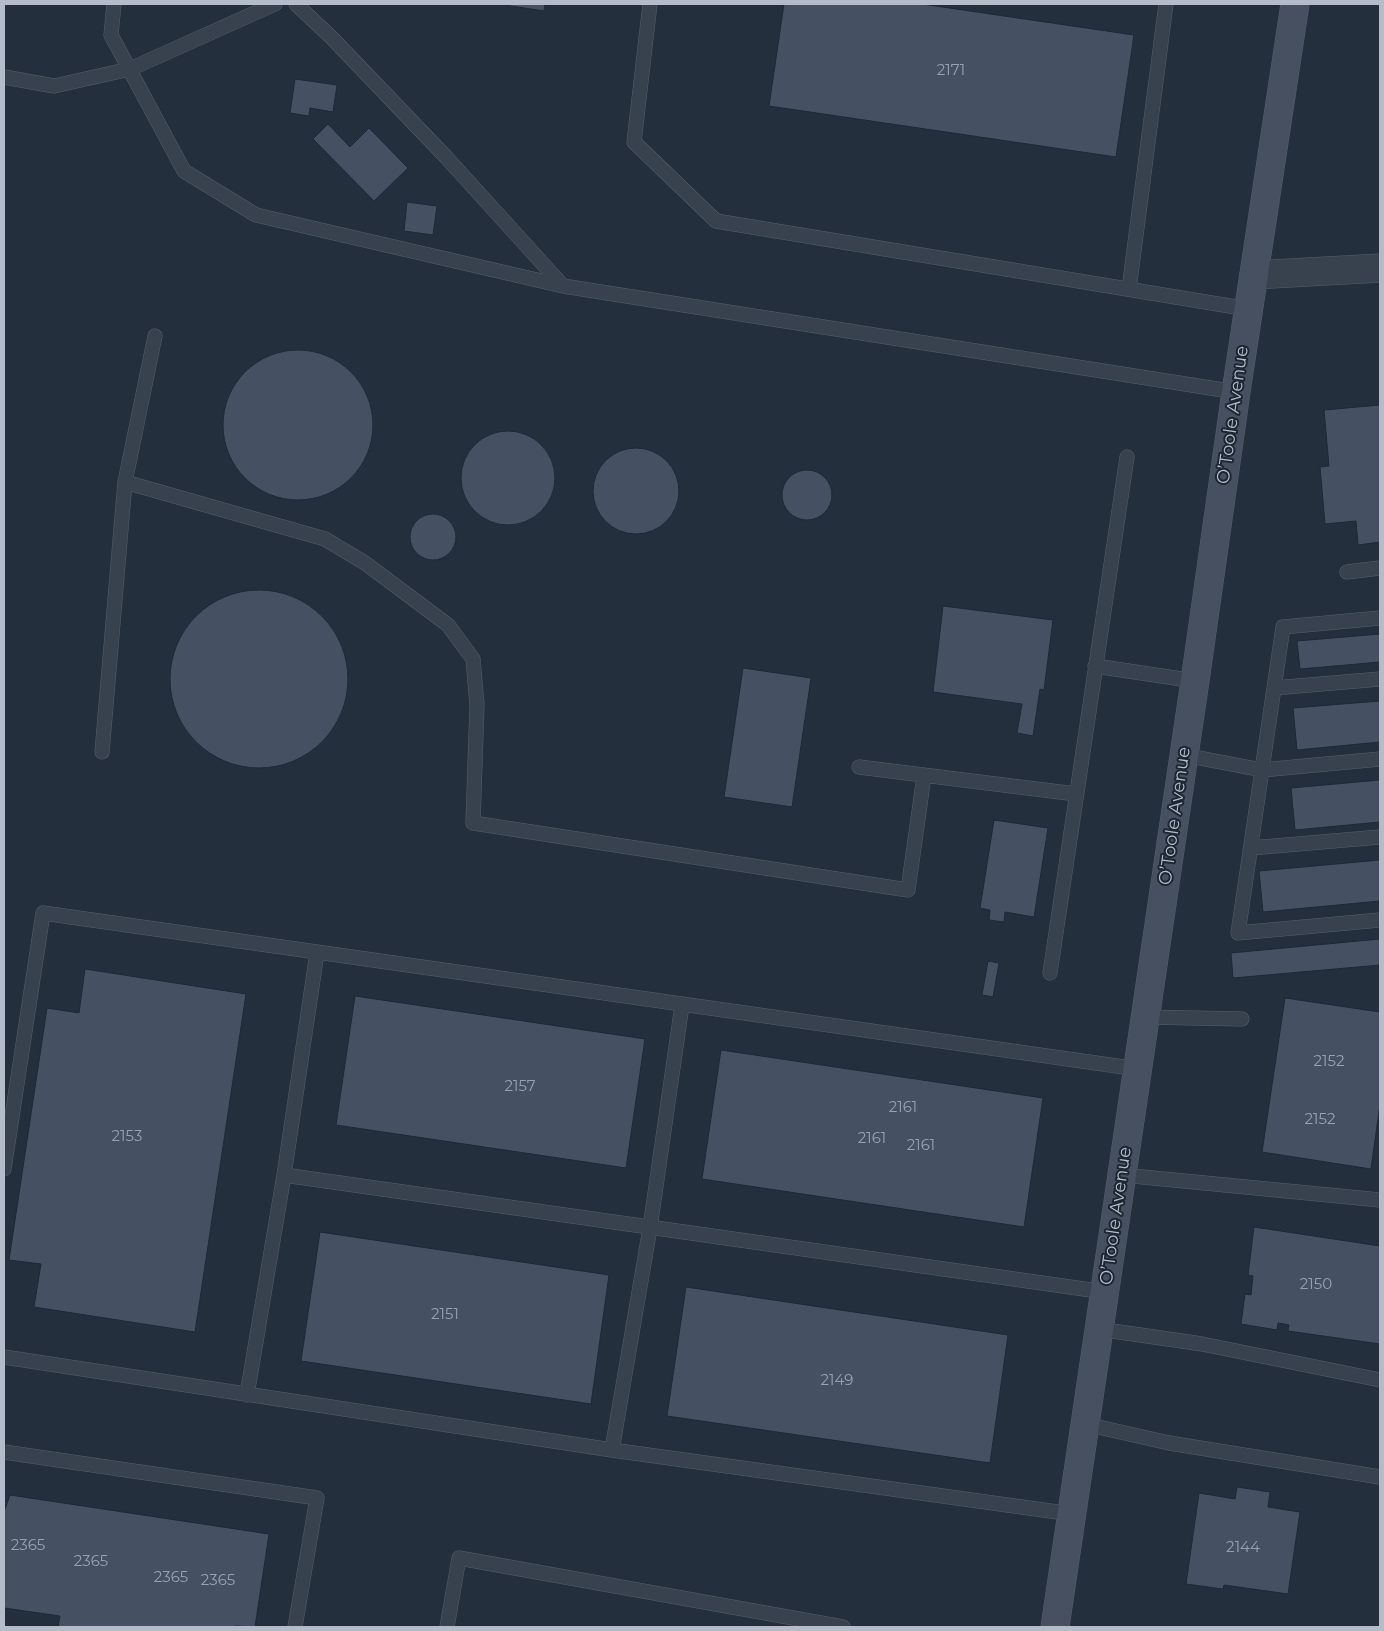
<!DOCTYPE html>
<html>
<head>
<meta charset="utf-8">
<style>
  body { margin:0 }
  #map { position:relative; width:1384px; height:1631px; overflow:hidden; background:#242f3e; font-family:Montserrat,sans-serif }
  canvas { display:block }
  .frame { position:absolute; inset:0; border:5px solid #b4bcc9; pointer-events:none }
</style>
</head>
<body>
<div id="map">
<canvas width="1384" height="1631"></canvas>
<div class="frame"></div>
</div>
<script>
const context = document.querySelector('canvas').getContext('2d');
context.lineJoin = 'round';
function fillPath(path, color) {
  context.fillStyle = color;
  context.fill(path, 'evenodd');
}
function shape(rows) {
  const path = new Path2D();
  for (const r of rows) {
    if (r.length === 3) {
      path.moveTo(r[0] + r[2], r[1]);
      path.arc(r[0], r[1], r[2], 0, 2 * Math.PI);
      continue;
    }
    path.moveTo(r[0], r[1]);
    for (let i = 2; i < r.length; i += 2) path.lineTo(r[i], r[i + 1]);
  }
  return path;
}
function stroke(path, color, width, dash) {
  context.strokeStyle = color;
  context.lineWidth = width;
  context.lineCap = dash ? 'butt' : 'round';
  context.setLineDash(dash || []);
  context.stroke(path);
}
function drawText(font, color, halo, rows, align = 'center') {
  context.font = font + ' Montserrat,sans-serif';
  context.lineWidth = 4;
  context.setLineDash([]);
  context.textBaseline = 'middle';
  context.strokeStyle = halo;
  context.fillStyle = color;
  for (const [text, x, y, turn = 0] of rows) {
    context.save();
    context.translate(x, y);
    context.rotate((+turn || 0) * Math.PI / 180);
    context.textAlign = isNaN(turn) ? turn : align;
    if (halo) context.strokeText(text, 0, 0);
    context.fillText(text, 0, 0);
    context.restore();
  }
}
const building = shape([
  [498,4,545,4,544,11,498,4],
  [784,4,922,4,1134,35,1116,157,769,106,784,4],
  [295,79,337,85,333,112,310,108,309,116,290,113,295,79],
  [328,124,350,147,369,128,408,168,374,201,313,139,328,124],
  [407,202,437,206,433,235,404,231,407,202],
  [298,425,75],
  [1380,405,1380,542,1358,545,1356,521,1325,524,1320,467,1329,466,1324,410,1380,405],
  [508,478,47],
  [636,491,43],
  [807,495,25],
  [433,537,23],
  [259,679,89],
  [943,606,1053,620,1044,690,1040,689,1033,736,1017,733,1022,704,933,692,943,606],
  [1380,634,1380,662,1300,669,1297,641,1380,634],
  [743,668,811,678,792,807,724,797,743,668],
  [1380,701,1380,742,1297,750,1293,708,1380,701],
  [1380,780,1380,822,1295,830,1291,788,1380,780],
  [994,820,1048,828,1034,917,1005,912,1004,922,989,920,990,910,980,908,994,820],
  [1380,860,1380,901,1263,912,1259,871,1380,860],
  [1380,939,1380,965,1233,978,1231,953,1380,939],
  [988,961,999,963,993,997,982,995,988,961],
  [85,969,246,994,195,1332,34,1307,41,1264,9,1260,47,1008,79,1013,85,969],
  [355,996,645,1039,626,1168,336,1125,355,996],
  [1285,998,1380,1012,1380,1104,1371,1169,1262,1152,1285,998],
  [721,1050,1043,1098,1024,1227,702,1179,721,1050],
  [1254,1227,1380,1246,1380,1344,1288,1331,1289,1325,1278,1323,1277,1330,1241,1324,1245,1294,1251,1295,1253,1276,1248,1275,1254,1227],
  [320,1232,609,1275,591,1404,301,1361,320,1232],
  [686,1287,1008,1335,990,1463,667,1416,686,1287],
  [1237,1487,1270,1492,1268,1507,1300,1512,1288,1594,1224,1585,1223,1589,1186,1584,1199,1493,1235,1499,1237,1487],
  [10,1495,269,1534,255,1627,235,1626,234,1627,58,1627,60,1616,4,1608,4,1512,10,1495]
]);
fillPath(building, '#455162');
stroke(building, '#1f2835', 1);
const lane = shape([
  [114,4,111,35,184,171,256,215,563,286],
  [296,4,332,38,446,157,563,286,1236,392],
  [650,4,634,142,716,221,1248,309],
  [4,77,54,86,130,69,275,4],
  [1129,289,1166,4],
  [125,482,325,539,365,563,448,625,473,659,477,705,473,823,908,890,924,776],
  [1347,572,1380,568],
  [1380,618,1283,627,1238,933,1380,920],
  [1095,666,1195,681],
  [1274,688,1380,679],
  [102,752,125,482,155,336],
  [1184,755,1262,770,1380,759],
  [859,767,1076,794],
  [1251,848,1380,837],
  [1050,973,1127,457],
  [1145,1017,1242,1019],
  [4,1169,43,913,1138,1069],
  [284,1175,1105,1292],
  [1122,1175,1380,1200],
  [1099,1329,1202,1344,1380,1380],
  [4,1357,612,1450,1072,1514],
  [247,1395,284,1175,317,953],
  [1085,1424,1169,1443,1380,1477],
  [612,1450,650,1228,682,1005],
  [4,1452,317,1498,295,1627],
  [447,1627,459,1558,843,1627]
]);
const street = shape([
  [1254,275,1380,268]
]);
const secondary = shape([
  [1055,1627,1195,681,1236,392,1295,4]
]);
stroke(lane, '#565f6c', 15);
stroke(street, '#565f6c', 29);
stroke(secondary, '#565f6c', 29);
stroke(lane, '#38414e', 14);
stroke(street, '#38414e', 28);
stroke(secondary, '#465061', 28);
drawText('15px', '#98a1af', null, [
  ["2171",951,71],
  ["2152",1329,1062],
  ["2157",520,1087],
  ["2161",903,1108],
  ["2152",1320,1120],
  ["2153",127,1137],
  ["2161",872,1139],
  ["2161",921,1146],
  ["2150",1316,1285],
  ["2151",445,1315],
  ["2149",837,1381],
  ["2365",28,1546],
  ["2144",1243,1548],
  ["2365",91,1562],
  ["2365",171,1578],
  ["2365",218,1581]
]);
drawText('18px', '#b4bcc9', '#1d2633', [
  ["O’Toole Avenue",1233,415,-82],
  ["O’Toole Avenue",1175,816,-82],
  ["O’Toole Avenue",1116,1216,-82]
]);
</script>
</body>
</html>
